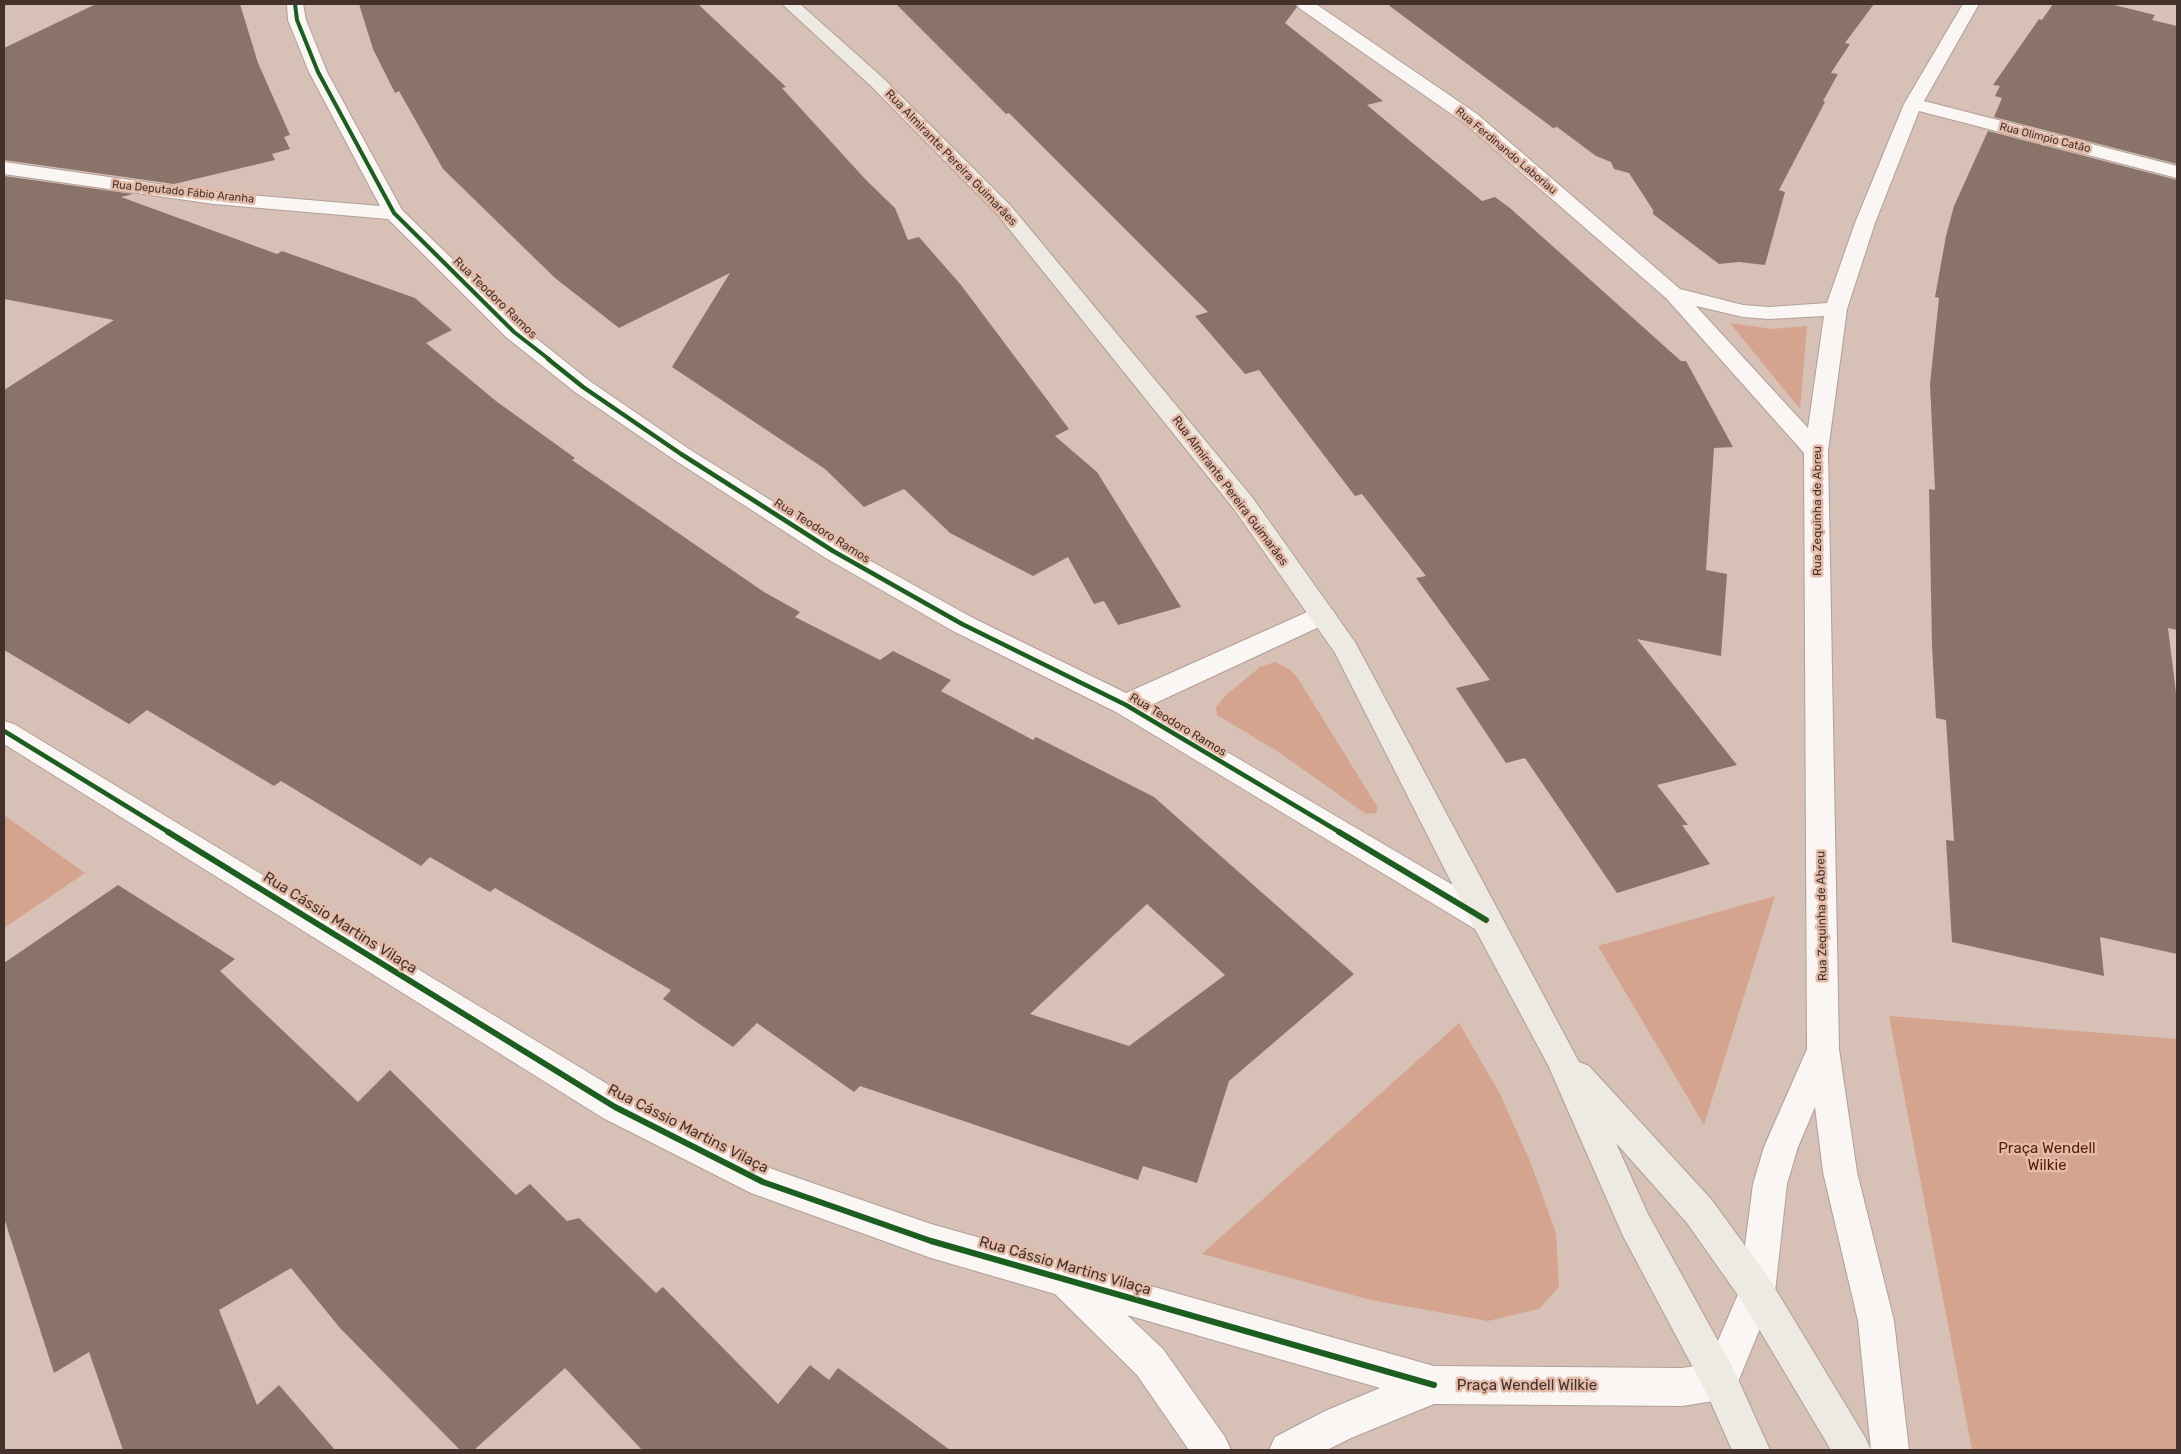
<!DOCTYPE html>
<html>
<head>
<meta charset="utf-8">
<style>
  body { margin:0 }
  #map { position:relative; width:2181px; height:1454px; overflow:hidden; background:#d7c0b6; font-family:Rubik,sans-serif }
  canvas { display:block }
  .frame { position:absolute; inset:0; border:5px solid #43322b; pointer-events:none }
</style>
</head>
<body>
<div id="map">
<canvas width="2181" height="1454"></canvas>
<div class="frame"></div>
</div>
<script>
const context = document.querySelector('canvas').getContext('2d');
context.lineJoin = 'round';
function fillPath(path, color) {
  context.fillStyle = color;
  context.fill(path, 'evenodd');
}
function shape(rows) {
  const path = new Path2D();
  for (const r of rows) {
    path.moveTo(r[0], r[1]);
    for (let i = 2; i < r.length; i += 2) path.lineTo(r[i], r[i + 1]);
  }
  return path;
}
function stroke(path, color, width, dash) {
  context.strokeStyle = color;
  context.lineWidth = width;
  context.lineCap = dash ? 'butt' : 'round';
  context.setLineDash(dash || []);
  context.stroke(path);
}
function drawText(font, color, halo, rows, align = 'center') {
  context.font = font + ' Rubik,sans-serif';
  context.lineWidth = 5;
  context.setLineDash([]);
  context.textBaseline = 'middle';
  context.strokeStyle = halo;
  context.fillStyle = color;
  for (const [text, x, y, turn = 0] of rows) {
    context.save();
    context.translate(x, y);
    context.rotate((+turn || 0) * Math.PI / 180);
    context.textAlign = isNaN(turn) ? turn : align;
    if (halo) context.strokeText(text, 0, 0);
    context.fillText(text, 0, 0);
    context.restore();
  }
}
fillPath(shape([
  [1730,323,1772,329,1807,326,1800,409],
  [1275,662,1289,669,1297,677,1378,808,1376,813,1366,814,1280,753,1217,715,1216,707,1226,695,1260,667],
  [4,815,85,873,4,928],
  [1775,896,1704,1125,1598,946],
  [1889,1016,2177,1039,2177,1450,1972,1450],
  [1459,1023,1500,1094,1530,1161,1556,1233,1559,1287,1539,1309,1488,1321,1371,1300,1202,1254]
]), '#d5a48f');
fillPath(shape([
  [96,4,240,4,258,63,290,135,284,137,290,149,272,154,275,160,174,184,4,160,4,48],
  [359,4,698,4,786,87,782,88,866,180,895,208,908,240,919,237,961,285,1069,429,1055,436,1097,472,1181,607,1118,625,1104,601,1094,604,1068,557,1033,576,950,533,904,489,864,507,825,469,672,367,730,273,619,328,555,278,443,169,399,91,395,93,373,49],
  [896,4,1295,4,1297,7,1285,23,1383,101,1367,105,1482,201,1495,197,1510,208,1681,361,1686,361,1733,447,1714,448,1706,570,1727,574,1721,656,1637,639,1737,765,1657,785,1688,825,1682,825,1710,864,1617,893,1525,758,1506,763,1456,688,1490,680,1416,578,1426,576,1362,494,1355,496,1259,370,1245,374,1195,316,1208,312,1009,113,1006,114],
  [1387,4,1874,4,1845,43,1850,44,1831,73,1838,74,1823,101,1825,102,1779,190,1785,192,1765,265,1739,262,1719,264,1653,214,1653,210,1629,173,1614,169,1611,162,1596,156,1557,127,1553,128],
  [2053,4,2110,4,2155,15,2152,20,2177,26,2177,164,1994,117,2002,98,1995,96,2000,86,1993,85,2039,19,2042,20],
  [1988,131,2177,180,2177,630,2168,628,2177,701,2177,954,2100,937,2104,976,1952,942,1946,840,1954,841,1946,720,1936,718,1932,645,1929,489,1935,490,1930,384,1939,298,1935,297,1946,236,1954,206],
  [4,176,133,194,121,197,277,254,282,251,415,298,452,330,426,343,496,401,575,458,572,460,764,592,800,612,795,617,880,660,893,651,951,680,941,691,1033,740,1036,737,1154,797,1354,974,1229,1081,1197,1183,1143,1166,1138,1180,860,1086,854,1092,757,1023,733,1047,663,999,671,990,495,888,490,892,430,857,421,866,281,781,274,786,147,710,129,724,4,650,4,390,114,320,4,299],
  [1147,904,1225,975,1129,1046,1030,1014],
  [118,885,235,959,220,971,358,1102,390,1070,516,1195,530,1184,567,1221,579,1218,656,1293,663,1287,778,1404,810,1365,829,1380,838,1368,950,1450,642,1450,565,1368,474,1450,460,1450,340,1328,291,1268,219,1310,257,1405,279,1385,335,1450,123,1450,89,1352,54,1373,4,1218,4,963]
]), '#8a746a');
const street = shape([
  [287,4,303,4,306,20,327,72,402,210,522,327,591,382,689,449,842,545,971,617,1126,693,1314,609,1323,606,1332,609,1336,615,1332,621,1149,706,1497,911,1501,920,1497,929,1486,933,1475,929,1116,712,953,631,824,557,673,459,575,392,506,337,388,219,214,204,4,174,4,162,214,192,380,206,309,72,288,20,287,4],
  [1297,4,1316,4,1477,114,1680,289,1743,305,1769,307,1827,303,1855,223,1904,104,1963,4,1979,4,1924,101,2177,166,2177,178,1919,111,1875,223,1847,309,1828,451,1839,1049,1857,1172,1894,1321,1909,1450,1871,1450,1858,1321,1823,1172,1815,1107,1798,1147,1787,1184,1775,1292,1733,1394,1720,1400,1682,1406,1434,1404,1351,1438,1327,1450,1269,1450,1275,1437,1325,1411,1380,1388,1127,1315,1163,1349,1225,1437,1231,1450,1189,1450,1137,1375,1055,1294,931,1258,751,1193,603,1118,4,744,4,721,14,724,627,1096,772,1169,931,1224,1434,1366,1682,1368,1708,1364,1739,1292,1753,1184,1764,1147,1807,1049,1804,453,1666,298,1463,122,1299,8,1297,4],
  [1696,306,1743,317,1769,319,1824,316,1808,428,1696,306]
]);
const secondary = shape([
  [782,4,800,4,883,78,1011,206,1252,497,1355,642,1579,1062,1589,1066,1711,1199,1770,1280,1865,1437,1871,1450,1831,1450,1744,1304,1687,1223,1616,1143,1647,1212,1733,1368,1770,1450,1732,1450,1707,1394,1623,1236,1548,1065,1475,929,1335,653,1234,509,997,214,871,86,782,4]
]);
stroke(street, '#b19f98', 2);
stroke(secondary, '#b19f98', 2);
fillPath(street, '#f9f6f4');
fillPath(secondary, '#edeae1');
stroke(shape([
  [295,4,297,20,318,72,394,213,514,332,550,360]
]), '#1b5e20', 4);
stroke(shape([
  [548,359,583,387,681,454,833,551,962,624,1126,705,1341,833],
  [4,731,170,833]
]), '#1b5e20', 4.5);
stroke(shape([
  [168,832,615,1107,763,1182,931,1241,1434,1385],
  [1339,832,1486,920]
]), '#1b5e20', 6);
drawText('11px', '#43322b', '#e4bba9', [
  ["Rua Olimpio Catão",2045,138,14],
  ["Rua Ferdinando Laboriau",1506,151,40],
  ["Rua Deputado Fábio Aranha",183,192,6]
]);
drawText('12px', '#43322b', '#e4bba9', [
  ["Rua Almirante Pereira Guimarães",951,158,46],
  ["Rua Teodoro Ramos",495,298,44],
  ["Rua Almirante Pereira Guimarães",1230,491,53],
  ["Rua Zequinha de Abreu",1818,511,-90],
  ["Rua Teodoro Ramos",822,531,32],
  ["Rua Teodoro Ramos",1178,725,31],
  ["Rua Zequinha de Abreu",1822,916,-91]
]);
drawText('15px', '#43322b', '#e4bba9', [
  ["Rua Cássio Martins Vilaça",340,923,32],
  ["Rua Cássio Martins Vilaça",688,1129,27],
  ["Rua Cássio Martins Vilaça",1065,1266,16],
  ["Praça Wendell Wilkie",1527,1386]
]);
drawText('15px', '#571f02', '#e4bba9', [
  ["Praça Wendell",2047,1149],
  ["Wilkie",2047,1166]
]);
</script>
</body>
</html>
